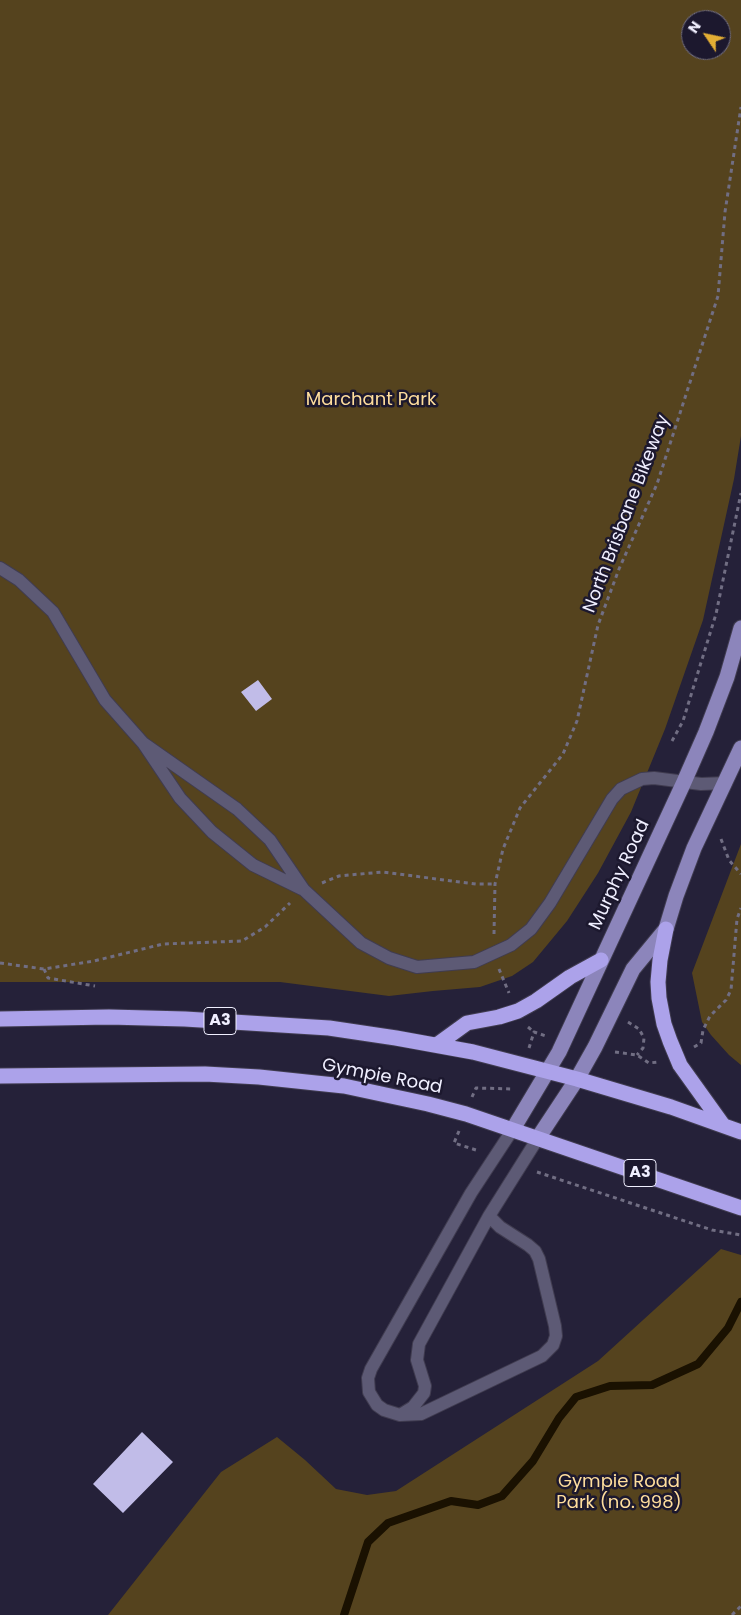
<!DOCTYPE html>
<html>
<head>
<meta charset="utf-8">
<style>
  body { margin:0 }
  #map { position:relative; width:741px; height:1615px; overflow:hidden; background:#252139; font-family:Poppins,sans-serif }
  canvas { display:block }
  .north { position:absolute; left:681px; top:10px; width:50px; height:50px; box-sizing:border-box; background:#1c182e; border:1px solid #716e82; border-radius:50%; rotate:304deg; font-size:14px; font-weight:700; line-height:20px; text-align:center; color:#f0efff }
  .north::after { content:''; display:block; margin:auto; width:18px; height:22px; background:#e3ae34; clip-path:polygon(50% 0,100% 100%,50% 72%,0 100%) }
</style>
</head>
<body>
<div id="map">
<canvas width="741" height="1615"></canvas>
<div class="north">N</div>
</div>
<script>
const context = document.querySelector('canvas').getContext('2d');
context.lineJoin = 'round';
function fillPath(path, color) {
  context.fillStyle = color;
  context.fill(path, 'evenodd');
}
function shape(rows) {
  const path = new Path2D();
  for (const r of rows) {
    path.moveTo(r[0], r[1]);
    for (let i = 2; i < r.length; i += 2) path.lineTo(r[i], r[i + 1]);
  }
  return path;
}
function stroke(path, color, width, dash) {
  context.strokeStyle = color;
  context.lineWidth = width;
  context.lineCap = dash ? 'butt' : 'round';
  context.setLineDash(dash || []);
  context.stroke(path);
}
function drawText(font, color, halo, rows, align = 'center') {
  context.font = font + ' Poppins,sans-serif';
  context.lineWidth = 5;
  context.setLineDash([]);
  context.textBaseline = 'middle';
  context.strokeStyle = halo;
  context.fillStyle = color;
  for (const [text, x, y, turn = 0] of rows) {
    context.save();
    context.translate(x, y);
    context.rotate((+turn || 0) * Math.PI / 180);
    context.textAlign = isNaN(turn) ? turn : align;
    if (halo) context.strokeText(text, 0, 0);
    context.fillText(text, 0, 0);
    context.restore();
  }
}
fillPath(shape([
  [0,0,741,0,741,436,734,479,703,620,665,729,631,812,598,873,567,921,533,962,512,976,480,987,433,991,389,996,280,982,0,982],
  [691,20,721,20,721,50,691,50],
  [741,844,741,1065,729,1055,711,1035,702,1022,692,973],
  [721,1249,741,1255,741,1615,108,1615,221,1472,277,1437,305,1460,336,1489,367,1495,396,1491,598,1361]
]), '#55431e');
stroke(shape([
  [344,1615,368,1542,388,1523,451,1501,478,1505,502,1496,533,1461,559,1418,576,1397,610,1386,652,1385,698,1364,728,1328,741,1302]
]), '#1a1101', 8);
fillPath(shape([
  [258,680,272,699,256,711,241,692],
  [142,1432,173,1462,123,1513,93,1484]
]), '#c1bce8');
const lane = shape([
  [0,568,19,580,53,612,105,700,143,743,180,798,212,832,253,865,302,889],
  [143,743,237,809,270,840,304,890,361,943,389,958,417,967,474,962,511,945,531,929,550,903,612,799,621,789,642,779,654,778,701,784,726,783],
  [489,1216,500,1227,528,1245,535,1251,539,1259,555,1326,556,1336,553,1345,542,1356,421,1414,400,1415,384,1410,377,1405,369,1392,368,1378,371,1369,471,1193,513,1129],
  [400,1415,413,1407,424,1393,425,1386,417,1360,419,1344,489,1216,538,1138]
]);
const primary = shape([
  [513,1129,559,1052,684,782,706,732,727,677,741,628],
  [538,1138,577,1079,595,1047,633,969,666,929,676,896,694,848,741,748]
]);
const highway = shape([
  [666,929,660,960,658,982,659,998,664,1024,670,1041,680,1065,723,1125],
  [0,1019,109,1017,185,1019,329,1028,396,1038,473,1052,577,1079,671,1107,741,1132],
  [438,1044,467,1023,499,1017,518,1011,536,1001,570,977,601,960],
  [0,1076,205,1074,259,1077,344,1086,428,1104,466,1114,741,1208]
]);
stroke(lane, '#403c50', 14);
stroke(primary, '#403c50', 17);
stroke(highway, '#403c50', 17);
stroke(shape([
  [672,741,683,721,716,614,741,493],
  [721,839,729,860,741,874],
  [322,883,339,876,382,872,476,884,495,884],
  [494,934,495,884,503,849,520,808,563,754,577,721,598,625,619,569,657,484,718,296,725,212,741,107],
  [0,963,44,969,94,961,163,944,242,941,265,927,290,903],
  [44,969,48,978,95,986],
  [499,969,509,993],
  [628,1022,639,1029,644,1038,643,1048,637,1055],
  [528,1027,534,1032],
  [694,1047,701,1043,703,1030,710,1016,726,1000,731,990,737,919,741,908],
  [529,1048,534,1032,546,1036],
  [615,1052,637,1055,649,1063,658,1062],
  [472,1097,476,1088,514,1089],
  [459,1131,454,1143,476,1150],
  [537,1172,712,1230,741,1235],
  [732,1615,741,1606]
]), '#716e83', 3, [4, 4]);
stroke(lane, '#5d5a75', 12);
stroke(primary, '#8c85bb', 15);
stroke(highway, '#aca2ea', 15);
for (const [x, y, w] of [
  [220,1021,32],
  [640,1173,32]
]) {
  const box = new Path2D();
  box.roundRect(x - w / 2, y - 13.5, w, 27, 4);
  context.fillStyle = '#1c182e';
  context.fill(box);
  stroke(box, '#f0efff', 1);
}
drawText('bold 16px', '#f0efff', null, [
  ["A3",220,1021],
  ["A3",640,1173]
]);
drawText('18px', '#ffde9d', '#1c182e', [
  ["Marchant Park",371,400],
  ["Gympie Road",619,1482],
  ["Park (no. 998)",619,1503]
]);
drawText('18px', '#f0efff', '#1c182e', [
  ["North Brisbane Bikeway",627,514,-69],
  ["Murphy Road",620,875,-65],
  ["Gympie Road",382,1077,11]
]);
</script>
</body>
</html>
